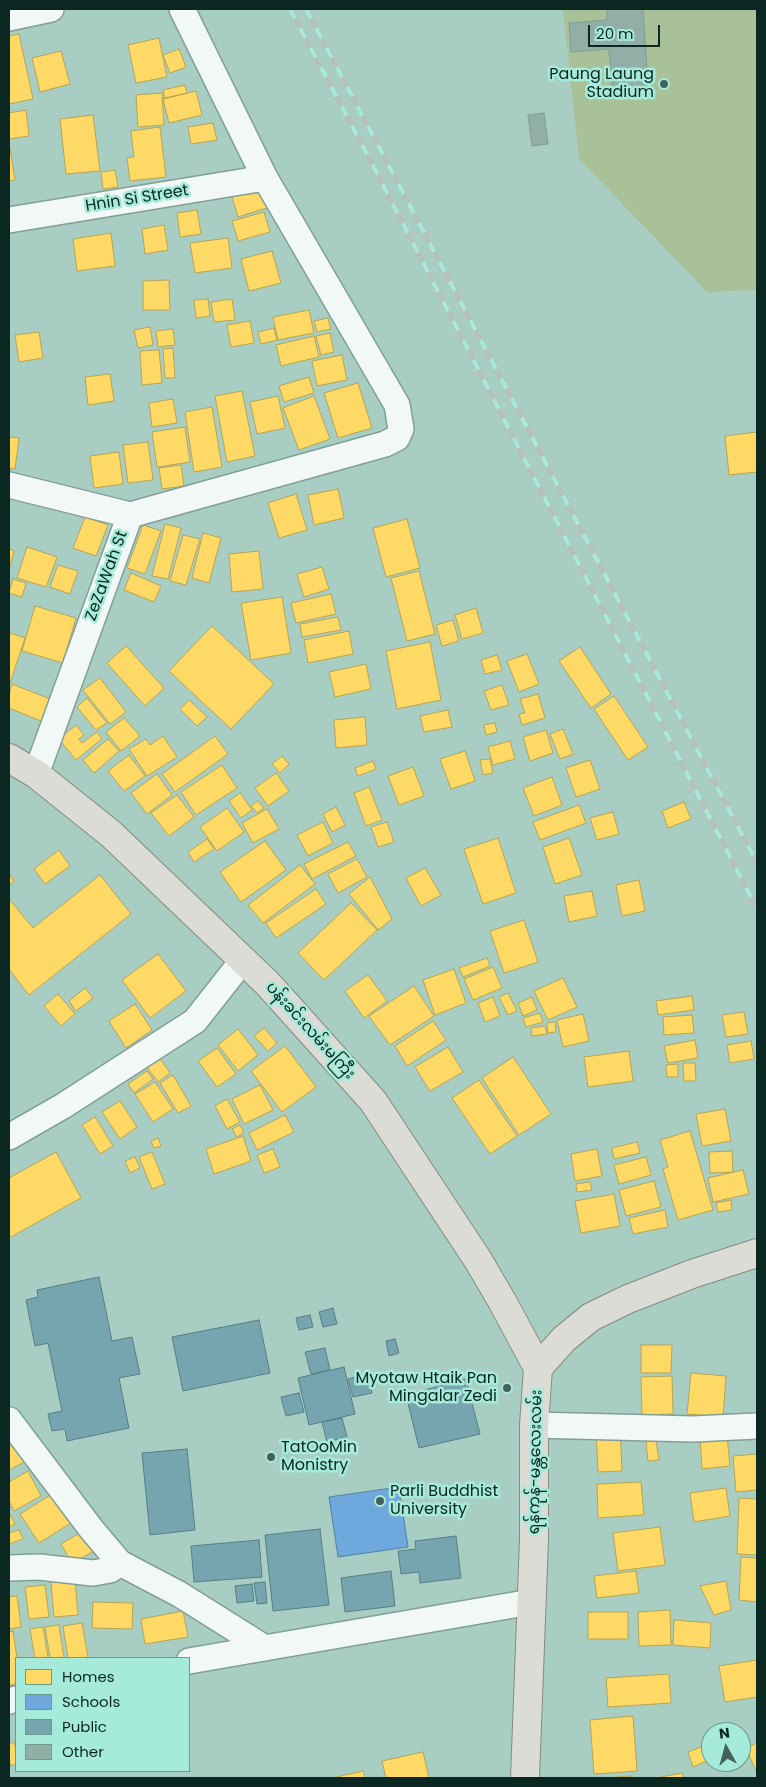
<!DOCTYPE html>
<html>
<head>
<meta charset="utf-8">
<style>
  body { margin:0 }
  #map { position:relative; width:766px; height:1787px; overflow:hidden; background:#a8cec4; font-family:Poppins,sans-serif }
  canvas { display:block }
  .frame { position:absolute; inset:0; border:10px solid #0b2721; pointer-events:none }
  .legend { position:absolute; left:15px; top:1657px; width:175px; height:115px; box-sizing:border-box; background:#a6ead9; border:1px solid #689c8f; margin:0; padding:6px 9px; list-style:none; font-size:15px; color:#0b2721 }
  .legend li { display:flex; align-items:center; gap:10px; height:25px }
  .legend b { width:25px; border:1px solid #689c8f }
  .north { position:absolute; left:701px; top:1722px; width:50px; height:50px; box-sizing:border-box; background:#a6ead9; border:1px solid #689c8f; border-radius:50%; rotate:353deg; font-size:14px; font-weight:700; line-height:20px; text-align:center; color:#0b2721 }
  .north::after { content:''; display:block; margin:auto; width:18px; height:22px; background:#42615a; clip-path:polygon(50% 0,100% 100%,50% 72%,0 100%) }
  .scale { position:absolute; left:588px; top:25px; width:72px; height:22px; box-sizing:border-box; border:2px solid #0b2721; border-top:0; padding-left:6px; font-size:15px; line-height:18px; white-space:nowrap; color:#0b2721; -webkit-text-stroke:4px #a6ead9; paint-order:stroke }
</style>
</head>
<body>
<div id="map">
<canvas width="766" height="1787"></canvas>
<div class="frame"></div>
<ul class="legend">
<li><b style="height:14px;background:#ffd966"></b>Homes</li>
<li><b style="height:14px;background:#6fa8dc"></b>Schools</li>
<li><b style="height:14px;background:#76a5af"></b>Public</li>
<li><b style="height:14px;background:#91afa7"></b>Other</li>
</ul>
<div class="north">N</div>
<div class="scale">20 m</div>
</div>
<script>
const context = document.querySelector('canvas').getContext('2d');
context.lineJoin = 'round';
function fillPath(path, color) {
  context.fillStyle = color;
  context.fill(path, 'evenodd');
}
function shape(rows) {
  const path = new Path2D();
  for (const r of rows) {
    path.moveTo(r[0], r[1]);
    for (let i = 2; i < r.length; i += 2) path.lineTo(r[i], r[i + 1]);
  }
  return path;
}
function stroke(path, color, width, dash) {
  context.strokeStyle = color;
  context.lineWidth = width;
  context.lineCap = dash ? 'butt' : 'round';
  context.setLineDash(dash || []);
  context.stroke(path);
}
function drawText(font, color, halo, rows, align = 'center') {
  context.font = font + ' Poppins,"Noto Sans Myanmar",sans-serif';
  context.lineWidth = 5;
  context.setLineDash([]);
  context.textBaseline = 'middle';
  context.strokeStyle = halo;
  context.fillStyle = color;
  for (const [text, x, y, turn = 0] of rows) {
    context.save();
    context.translate(x, y);
    context.rotate((+turn || 0) * Math.PI / 180);
    context.textAlign = isNaN(turn) ? turn : align;
    if (halo) context.strokeText(text, 0, 0);
    context.fillText(text, 0, 0);
    context.restore();
  }
}
fillPath(shape([
  [563,9,757,9,757,290,707,292,579,159]
]), '#a9c198');
const homes = shape([
  [19,34,33,99,9,104,9,36,19,34],
  [159,38,167,77,136,83,128,45,159,38],
  [179,49,186,67,170,73,163,55,179,49],
  [61,51,70,84,40,92,32,58,61,51],
  [185,85,187,93,165,98,163,90,185,85],
  [196,91,202,115,169,123,163,99,196,91],
  [162,93,164,125,138,127,136,95,162,93],
  [26,110,29,136,9,139,9,113,26,110],
  [93,115,100,171,66,174,60,119,93,115],
  [213,123,217,140,191,144,188,127,213,123],
  [160,127,166,177,130,181,127,158,134,157,131,131,160,127],
  [9,142,15,180,9,181,9,142],
  [115,170,118,187,103,189,101,172,115,170],
  [264,188,270,207,238,217,232,197,264,188],
  [197,210,201,234,180,237,177,213,197,210],
  [264,212,270,232,238,241,232,221,264,212],
  [164,225,168,250,145,254,142,229,164,225],
  [111,233,115,266,77,271,73,239,111,233],
  [228,238,232,268,195,273,190,243,228,238],
  [272,251,281,283,249,291,241,259,272,251],
  [169,280,170,310,143,310,143,281,169,280],
  [208,299,210,316,196,318,194,300,208,299],
  [232,299,235,320,214,322,211,302,232,299],
  [309,310,314,333,278,340,273,317,309,310],
  [328,318,331,329,317,332,314,321,328,318],
  [250,321,254,343,231,347,227,325,250,321],
  [150,327,153,345,138,348,134,330,150,327],
  [274,328,277,340,261,344,258,332,274,328],
  [173,329,175,345,158,347,156,331,173,329],
  [39,332,43,358,19,362,15,335,39,332],
  [330,333,334,352,321,355,316,336,330,333],
  [314,336,319,357,281,366,276,345,314,336],
  [173,348,175,378,165,378,163,349,173,348],
  [159,350,162,383,142,385,140,351,159,350],
  [342,355,347,380,317,386,312,361,342,355],
  [110,374,114,401,88,405,85,377,110,374],
  [309,377,314,393,284,402,279,386,309,377],
  [358,383,372,428,338,438,324,393,358,383],
  [242,391,255,456,227,462,215,396,242,391],
  [278,396,285,428,257,434,250,402,278,396],
  [314,396,330,439,299,450,283,408,314,396],
  [173,399,177,423,152,427,149,403,173,399],
  [212,407,222,467,194,472,185,412,212,407],
  [185,427,190,462,157,467,152,432,185,427],
  [757,432,757,472,729,475,725,436,757,432],
  [9,437,19,438,15,469,9,468,9,437],
  [148,442,153,480,128,483,123,445,148,442],
  [119,452,123,484,94,488,90,456,119,452],
  [181,465,184,486,162,489,159,468,181,465],
  [338,489,344,518,314,525,308,495,338,489],
  [296,494,307,530,279,538,268,503,296,494],
  [85,517,108,525,96,556,73,548,85,517],
  [407,519,420,568,386,577,373,528,407,519],
  [165,524,181,528,168,579,152,576,165,524],
  [143,525,161,531,145,574,127,568,143,525],
  [203,533,221,538,209,583,192,578,203,533],
  [183,535,200,539,186,585,170,581,183,535],
  [27,547,57,557,46,587,17,578,27,547],
  [9,549,14,551,9,570,9,549],
  [259,551,263,589,232,592,229,554,259,551],
  [58,565,78,571,70,594,50,587,58,565],
  [322,567,329,589,304,597,297,574,322,567],
  [419,571,435,634,407,641,391,578,419,571],
  [131,573,161,586,154,602,124,590,131,573],
  [13,579,26,583,22,597,9,593,13,579],
  [331,594,336,614,296,623,291,603,331,594],
  [282,597,291,653,251,660,241,603,282,597],
  [35,606,76,618,63,663,22,651,35,606],
  [476,608,483,633,462,639,455,615,476,608],
  [338,617,341,630,302,637,300,624,338,617],
  [453,620,459,641,442,646,436,625,453,620],
  [212,626,274,684,231,729,169,671,212,626],
  [349,631,353,654,308,663,304,640,349,631],
  [10,633,25,638,9,686,9,636,10,633],
  [430,642,441,700,397,709,386,651,430,642],
  [126,646,164,688,145,706,107,663,126,646],
  [580,647,611,694,591,708,559,661,580,647],
  [527,654,539,684,519,692,507,661,527,654],
  [497,655,502,670,485,674,481,660,497,655],
  [366,664,371,689,335,697,329,672,366,664],
  [100,678,126,712,110,724,83,690,100,678],
  [12,684,50,699,41,721,9,708,9,694,12,684],
  [502,685,509,705,491,710,484,691,502,685],
  [538,694,545,718,522,725,519,714,525,713,520,699,538,694],
  [614,696,648,747,628,760,594,709,614,696],
  [87,698,107,723,96,730,77,707,87,698],
  [189,700,207,717,197,726,180,709,189,700],
  [448,710,452,727,424,732,420,716,448,710],
  [365,717,367,745,336,748,334,720,365,717],
  [124,718,140,736,121,751,106,732,124,718],
  [495,723,497,732,486,735,484,725,495,723],
  [76,725,84,735,79,739,82,743,97,732,102,739,76,760,59,739,76,725],
  [563,729,573,754,560,759,550,734,563,729],
  [546,730,553,753,530,761,523,737,546,730],
  [163,736,177,757,147,776,129,749,146,739,150,745,163,736],
  [215,736,228,754,175,792,162,774,215,736],
  [108,739,119,751,94,773,83,760,108,739],
  [510,741,515,759,493,765,488,747,510,741],
  [465,751,475,781,451,789,440,759,465,751],
  [129,755,145,776,124,791,108,771,129,755],
  [282,756,289,764,280,773,272,764,282,756],
  [490,759,493,773,483,775,480,760,490,759],
  [590,760,600,789,576,797,566,768,590,760],
  [373,761,376,769,358,776,355,768,373,761],
  [222,765,237,788,196,815,181,792,222,765],
  [413,767,424,796,399,805,388,776,413,767],
  [276,773,289,791,268,806,255,788,276,773],
  [157,774,172,795,147,814,131,793,157,774],
  [552,777,562,805,534,816,523,788,552,777],
  [369,787,382,820,366,826,354,793,369,787],
  [240,793,252,810,241,818,229,801,240,793],
  [177,795,194,817,169,836,151,813,177,795],
  [258,801,264,808,257,813,251,806,258,801],
  [684,802,691,819,668,828,662,811,684,802],
  [579,805,586,823,540,840,533,822,579,805],
  [336,807,345,825,332,832,323,814,336,807],
  [227,808,244,832,217,851,200,827,227,808],
  [267,809,279,829,253,843,242,823,267,809],
  [613,812,619,834,597,840,590,818,613,812],
  [323,822,333,843,308,856,297,835,323,822],
  [387,822,394,842,378,847,371,827,387,822],
  [498,838,516,893,483,904,464,849,498,838],
  [569,838,582,875,555,884,543,847,569,838],
  [207,839,214,849,194,862,188,852,207,839],
  [265,841,286,870,241,902,220,872,265,841],
  [348,842,356,856,312,879,304,864,348,842],
  [59,850,70,866,45,884,34,869,59,850],
  [357,859,367,877,338,893,328,874,357,859],
  [300,865,315,884,263,923,248,905,300,865],
  [425,868,441,895,421,906,406,878,425,868],
  [9,874,14,881,9,885,9,874],
  [100,875,131,914,29,995,9,969,9,899,33,928,100,875],
  [370,877,392,919,378,930,349,894,370,877],
  [639,880,645,911,622,916,616,885,639,880],
  [316,889,326,904,276,938,266,923,316,889],
  [592,891,597,916,569,922,564,896,592,891],
  [351,903,377,930,324,980,298,953,351,903],
  [524,920,538,962,504,973,490,931,524,920],
  [158,954,186,991,150,1018,122,980,158,954],
  [487,958,490,966,463,977,459,968,487,958],
  [493,967,502,988,473,1000,464,979,493,967],
  [454,969,466,1003,435,1015,423,980,454,969],
  [368,975,387,1001,364,1018,345,991,368,975],
  [563,978,577,1007,548,1020,534,991,563,978],
  [414,986,434,1016,390,1045,369,1016,414,986],
  [85,988,93,998,76,1011,69,1001,85,988],
  [508,993,517,1011,508,1015,499,997,508,993],
  [58,994,75,1014,61,1026,44,1006,58,994],
  [692,996,694,1010,658,1015,656,1001,692,996],
  [493,997,500,1016,485,1022,478,1003,493,997],
  [532,997,537,1010,523,1016,518,1003,532,997],
  [135,1004,152,1030,126,1048,109,1021,135,1004],
  [744,1012,748,1034,726,1037,722,1015,744,1012],
  [540,1013,543,1022,526,1027,523,1018,540,1013],
  [583,1014,589,1041,563,1047,557,1020,583,1014],
  [692,1015,694,1033,664,1035,663,1017,692,1015],
  [433,1021,446,1040,407,1066,395,1046,433,1021],
  [555,1022,556,1032,548,1033,547,1023,555,1022],
  [545,1026,547,1034,532,1036,531,1028,545,1026],
  [264,1028,277,1043,268,1051,254,1036,264,1028],
  [238,1029,258,1055,238,1071,218,1045,238,1029],
  [695,1040,698,1058,668,1063,664,1046,695,1040],
  [751,1041,754,1059,730,1063,727,1045,751,1041],
  [285,1046,316,1087,282,1112,251,1071,285,1046],
  [448,1047,463,1072,430,1091,415,1067,448,1047],
  [217,1048,236,1074,217,1087,198,1061,217,1048],
  [629,1051,633,1081,588,1087,584,1057,629,1051],
  [159,1057,170,1073,158,1082,146,1066,159,1057],
  [513,1057,551,1114,519,1135,482,1078,513,1057],
  [683,1063,695,1063,696,1081,684,1081,683,1063],
  [678,1064,678,1077,667,1077,666,1065,678,1064],
  [147,1071,153,1079,134,1093,128,1084,147,1071],
  [173,1075,191,1106,178,1113,160,1083,173,1075],
  [479,1080,517,1136,490,1154,452,1098,479,1080],
  [155,1082,173,1109,153,1122,135,1094,155,1082],
  [260,1085,273,1110,244,1124,232,1099,260,1085],
  [227,1099,240,1122,227,1129,215,1106,227,1099],
  [120,1101,137,1127,120,1139,102,1112,120,1101],
  [725,1109,731,1141,702,1146,696,1114,725,1109],
  [285,1115,294,1132,257,1150,249,1133,285,1115],
  [95,1117,113,1146,100,1154,82,1125,95,1117],
  [240,1125,244,1132,237,1137,232,1129,240,1125],
  [690,1131,713,1210,678,1220,663,1169,668,1167,660,1140,690,1131],
  [243,1136,251,1161,214,1174,206,1149,243,1136],
  [158,1138,161,1146,154,1148,151,1141,158,1138],
  [637,1142,640,1153,614,1159,612,1148,637,1142],
  [273,1149,280,1167,264,1173,257,1155,273,1149],
  [597,1149,602,1176,575,1181,571,1154,597,1149],
  [732,1151,733,1172,710,1173,709,1152,732,1151],
  [56,1152,81,1198,9,1238,9,1178,56,1152],
  [152,1152,165,1184,152,1189,139,1157,152,1152],
  [135,1157,140,1168,130,1173,125,1161,135,1157],
  [646,1157,651,1175,619,1184,614,1165,646,1157],
  [743,1170,749,1194,713,1202,708,1178,743,1170],
  [654,1181,661,1207,626,1216,619,1190,654,1181],
  [590,1182,592,1190,577,1192,576,1184,590,1182],
  [614,1194,620,1226,581,1233,575,1201,614,1194],
  [731,1200,732,1210,718,1212,716,1203,731,1200],
  [665,1210,668,1227,633,1234,629,1218,665,1210],
  [641,1345,672,1345,671,1373,641,1373,641,1345],
  [691,1373,726,1376,723,1417,687,1414,691,1373],
  [672,1376,673,1414,642,1415,641,1377,672,1376],
  [620,1429,622,1471,598,1472,596,1430,620,1429],
  [727,1435,730,1466,702,1469,700,1437,727,1435],
  [656,1440,659,1460,648,1461,646,1442,656,1440],
  [17,1441,26,1461,9,1470,9,1444,17,1441],
  [757,1454,757,1490,736,1492,733,1456,757,1454],
  [28,1471,41,1496,14,1511,9,1501,9,1482,28,1471],
  [641,1482,644,1515,598,1518,597,1484,641,1482],
  [726,1488,730,1516,694,1522,690,1493,726,1488],
  [52,1494,71,1523,39,1543,20,1514,52,1494],
  [739,1498,757,1499,757,1555,737,1554,739,1498],
  [9,1512,15,1524,9,1527,9,1512],
  [660,1527,665,1565,618,1571,613,1533,660,1527],
  [19,1530,23,1539,9,1544,9,1533,19,1530],
  [85,1530,96,1550,72,1563,61,1544,85,1530],
  [741,1557,757,1558,757,1602,739,1600,741,1557],
  [636,1571,639,1593,597,1598,594,1576,636,1571],
  [75,1580,78,1615,54,1617,51,1582,75,1580],
  [726,1581,731,1610,714,1615,700,1586,726,1581],
  [45,1585,49,1617,29,1619,25,1587,45,1585],
  [17,1596,21,1627,9,1629,9,1597,17,1596],
  [93,1602,133,1603,132,1629,92,1628,93,1602],
  [670,1610,671,1645,639,1646,638,1612,670,1610],
  [183,1611,188,1637,145,1644,141,1619,183,1611],
  [588,1612,628,1612,628,1639,588,1639,588,1612],
  [674,1620,711,1623,710,1648,673,1645,674,1620],
  [82,1623,88,1658,68,1658,63,1626,82,1623],
  [59,1625,64,1658,50,1658,45,1627,59,1625],
  [43,1627,48,1658,35,1658,30,1629,43,1627],
  [13,1631,17,1658,16,1684,9,1685,9,1632,13,1631],
  [757,1660,757,1697,725,1702,719,1666,757,1660],
  [669,1674,671,1703,608,1707,606,1678,669,1674],
  [633,1716,637,1771,594,1774,590,1720,633,1716],
  [14,1742,16,1750,16,1764,11,1766,9,1760,9,1744,14,1742],
  [711,1742,711,1762,706,1743,711,1742],
  [757,1743,757,1770,756,1771,746,1748,757,1743],
  [701,1747,707,1761,693,1767,688,1752,701,1747],
  [423,1752,429,1778,386,1778,382,1761,423,1752],
  [363,1771,365,1778,332,1778,363,1771],
  [682,1773,683,1778,661,1778,661,1777,682,1773],
  [631,1776,631,1778,605,1778,631,1776]
]);
fillPath(homes, '#ffd966');
stroke(homes, '#b6a451', 1);
const schools = shape([
  [399,1487,408,1547,338,1557,329,1497,399,1487]
]);
fillPath(schools, '#6fa8dc');
stroke(schools, '#5181a4', 1);
const public = shape([
  [99,1277,112,1341,132,1337,140,1374,119,1378,129,1428,67,1441,65,1429,52,1431,48,1414,62,1411,48,1343,35,1346,26,1300,38,1297,37,1290,99,1277],
  [333,1308,337,1324,323,1327,319,1312,333,1308],
  [310,1315,313,1327,299,1330,296,1318,310,1315],
  [259,1320,270,1373,183,1391,172,1337,259,1320],
  [395,1339,399,1353,389,1356,386,1341,395,1339],
  [325,1348,330,1370,311,1374,305,1352,325,1348],
  [344,1367,355,1414,309,1425,298,1378,344,1367],
  [367,1374,372,1393,353,1397,348,1379,367,1374],
  [466,1379,480,1434,419,1448,406,1395,466,1379],
  [299,1393,304,1412,286,1416,281,1397,299,1393],
  [342,1418,347,1437,327,1442,322,1422,342,1418],
  [187,1449,195,1530,150,1535,142,1453,187,1449],
  [320,1529,329,1605,273,1611,265,1535,320,1529],
  [456,1536,461,1578,420,1583,419,1572,401,1574,398,1551,416,1549,415,1541,456,1536],
  [259,1540,262,1577,194,1582,191,1546,259,1540],
  [391,1571,395,1606,345,1612,341,1578,391,1571],
  [265,1582,267,1603,257,1604,254,1583,265,1582],
  [252,1584,254,1601,237,1603,235,1586,252,1584]
]);
fillPath(public, '#76a5af');
stroke(public, '#567f84', 1);
const building = shape([
  [607,9,643,9,648,85,612,88,609,49,571,52,569,23,607,20,607,9],
  [544,113,548,144,532,146,528,115,544,113]
]);
fillPath(building, '#91afa7');
stroke(building, '#7f9d95', 1);
const street = shape([
  [9,18,51,9],
  [9,220,265,178],
  [9,485,130,515],
  [36,774,130,515,385,444,397,438,401,429,397,405,265,178,182,9],
  [9,1137,63,1106,195,1021,243,960],
  [9,1420,92,1530,120,1563,179,1594,265,1648],
  [534,1425,693,1429,757,1426],
  [9,1568,39,1567,93,1573,110,1570,120,1563],
  [189,1661,531,1602],
  [9,1701,16,1699]
]);
const primary = shape([
  [9,758,36,774,111,834,268,984,373,1101,478,1260,502,1301,538,1368],
  [525,1778,534,1539,534,1425,538,1368,564,1339,591,1317,628,1299,692,1274,757,1253]
]);
stroke(street, '#819f97', 28);
stroke(primary, '#838b7e', 30);
stroke(street, '#f2f8f6', 25);
stroke(primary, '#dbdcd5', 28);
const rail = shape([
  [290,9,368,156,757,909],
  [306,9,757,863]
]);
stroke(rail, '#b6c0bd', 5.5);
stroke(rail, '#a6ead9', 4, [11]);
for (const [x, y, r, color] of [
  [664,84,5,"#42615a"],
  [507,1388,5,"#42615a"],
  [271,1457,5,"#42615a"],
  [380,1501,5,"#42615a"]
]) {
  const dot = new Path2D();
  dot.arc(x, y, r, 0, 2 * Math.PI);
  context.fillStyle = color;
  context.fill(dot);
  stroke(dot, '#a6ead9', 2);
}
drawText('16px', '#0b2721', '#a6ead9', [
  ["Paung Laung",654,75],
  ["Stadium",654,93],
  ["Myotaw Htaik Pan",497,1379],
  ["Mingalar Zedi",497,1397],
  ["TatOoMin",281,1448,"left"],
  ["Monistry",281,1466,"left"],
  ["Parli Buddhist",390,1492,"left"],
  ["University",390,1510,"left"]
], 'right');
drawText('16px', '#0b2721', '#a6ead9', [
  ["Hnin Si Street",137,199,-9],
  ["ZeZaWah St",107,576,-70],
  ["ပန်းခင်းလမ်းမကြီး",310,1031,48],
  ["ရန်ကုန်-မန္တလေးလမ်း",536,1462,-89]
]);
</script>
</body>
</html>
